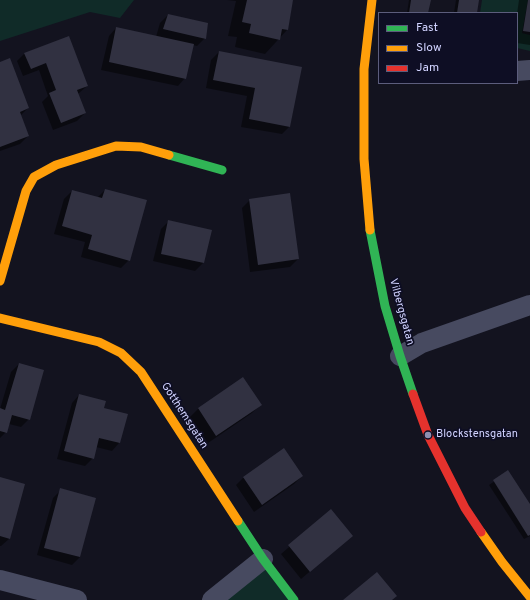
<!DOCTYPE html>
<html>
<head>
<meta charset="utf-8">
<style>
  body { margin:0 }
  #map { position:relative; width:530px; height:600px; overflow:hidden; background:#13131f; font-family:Overpass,sans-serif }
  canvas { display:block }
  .legend { position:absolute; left:378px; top:12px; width:140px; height:72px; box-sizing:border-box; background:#0e0e24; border:1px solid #5c5d7c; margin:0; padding:5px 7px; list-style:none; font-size:12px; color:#d1d3ff }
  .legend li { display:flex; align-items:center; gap:8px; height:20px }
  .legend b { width:20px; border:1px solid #5c5d7c }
</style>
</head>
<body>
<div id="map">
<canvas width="530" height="600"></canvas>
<ul class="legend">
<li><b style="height:5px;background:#30b455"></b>Fast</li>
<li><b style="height:5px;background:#ff9f0a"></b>Slow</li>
<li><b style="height:5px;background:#e5322d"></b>Jam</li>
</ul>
</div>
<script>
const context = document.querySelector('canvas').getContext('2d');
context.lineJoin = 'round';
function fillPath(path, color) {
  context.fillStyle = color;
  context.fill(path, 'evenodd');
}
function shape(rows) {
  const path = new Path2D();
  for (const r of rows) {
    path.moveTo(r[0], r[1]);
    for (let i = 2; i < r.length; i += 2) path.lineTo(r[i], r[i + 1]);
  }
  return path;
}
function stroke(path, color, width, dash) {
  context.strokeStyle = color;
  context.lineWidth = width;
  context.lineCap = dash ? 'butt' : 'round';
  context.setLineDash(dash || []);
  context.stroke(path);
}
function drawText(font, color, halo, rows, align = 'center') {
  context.font = font + ' Overpass,sans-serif';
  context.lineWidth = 3.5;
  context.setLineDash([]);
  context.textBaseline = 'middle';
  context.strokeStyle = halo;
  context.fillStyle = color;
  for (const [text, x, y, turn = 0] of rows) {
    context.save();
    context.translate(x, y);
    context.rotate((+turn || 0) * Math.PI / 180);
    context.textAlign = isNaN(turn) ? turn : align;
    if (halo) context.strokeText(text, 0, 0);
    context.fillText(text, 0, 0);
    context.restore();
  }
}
fillPath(shape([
  [0,0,134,0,120,18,90,12,0,41],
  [482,0,528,0,522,33,530,35,530,51,517,48,517,13,480,13],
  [263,559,294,600,212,600]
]), '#102b28');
fillPath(shape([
  [227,0,292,0,287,30,265,54,235,47,237,37,228,36,236,1],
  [409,0,430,0,427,13,407,13],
  [456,0,478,0,476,13,454,13],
  [519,0,530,0,530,45,517,43,517,14],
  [168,15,205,38,197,46,193,45,185,78,178,86,101,70,109,36,116,28,156,37,160,23],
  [69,37,87,86,78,94,85,113,77,121,53,130,42,102,48,96,39,70,23,76,17,61,25,53],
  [219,52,301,68,290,126,282,134,241,127,247,96,206,88,211,60],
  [0,63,28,108,20,116,28,136,20,144,0,151],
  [105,190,129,260,121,268,81,257,85,242,54,234,64,199,72,191,97,198],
  [250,200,298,259,290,267,250,272,242,208],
  [169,221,210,231,203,263,195,271,153,261,161,229],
  [19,364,29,419,21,427,9,424,6,432,0,438,0,409,11,372],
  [243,379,260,405,252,413,208,443,190,417,198,409],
  [79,395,103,409,119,443,112,451,96,447,93,458,85,466,57,459,72,403],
  [508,472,530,506,530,536,524,539,489,485],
  [302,476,294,484,254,512,236,485,243,478],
  [0,478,9,539,1,546,0,546],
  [61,490,80,557,72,565,37,555,53,498],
  [331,511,352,536,301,579,281,554]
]), '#0007');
fillPath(shape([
  [247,0,293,0,288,30,282,29,280,40,249,33,251,24,242,22],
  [411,0,431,0,428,13,409,13],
  [459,0,479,0,477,13,457,13],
  [528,0,530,0,530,32,523,31],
  [168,14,208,23,206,39,163,29],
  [116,27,194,44,186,79,109,62],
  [69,36,88,86,77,90,86,113,61,123,49,93,56,90,46,63,31,69,24,53],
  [219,51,302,67,290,127,249,119,255,88,213,80],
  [10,58,29,108,20,112,29,136,0,147,0,62],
  [105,189,147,200,130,261,88,249,92,235,62,226,72,190,102,198],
  [290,193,299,259,258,265,249,199],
  [168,220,212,230,204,263,161,254],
  [19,363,44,370,30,420,12,415,7,433,0,431,0,408,5,410],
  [243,377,262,405,216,436,198,408],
  [79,394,106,401,104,408,128,414,120,443,99,438,94,459,64,451],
  [284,448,303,476,262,505,243,477],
  [508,470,530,504,530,535,528,536,493,480],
  [0,477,25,484,10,539,0,536],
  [60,488,96,498,80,557,44,548],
  [331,509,353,536,310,572,288,545],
  [377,572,397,596,392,600,343,600]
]), '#313141');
stroke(shape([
  [517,71,530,70],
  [400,356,422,343,530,305],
  [0,580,77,600],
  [212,600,263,559]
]), '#474a60', 20);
stroke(shape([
  [169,155,222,170],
  [370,230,385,306,400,356,413,394],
  [238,521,263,559,294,600]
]), '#30b455', 9);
stroke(shape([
  [370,230,364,159,364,69,372,0],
  [0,281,26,191,34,177,56,165,116,146,141,147,169,155],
  [0,318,99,342,121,353,141,372,238,521],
  [481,532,502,562,530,597]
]), '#ff9f0a', 9);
stroke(shape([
  [413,394,428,435,465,508,481,532]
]), '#e5322d', 9);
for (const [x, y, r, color] of [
  [428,435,4,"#8e90b1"]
]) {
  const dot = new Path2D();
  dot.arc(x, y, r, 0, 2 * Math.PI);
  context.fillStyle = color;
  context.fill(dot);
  stroke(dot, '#0e0e24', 1.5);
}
drawText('11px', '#d1d3ff', '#0e0e24', [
  ["Vilbergsgatan",401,312,75],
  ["Gotthemsgatan",184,416,57]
]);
drawText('11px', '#d1d3ff', '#0e0e24', [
  ["Blockstensgatan",436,435]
], 'left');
</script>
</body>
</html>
